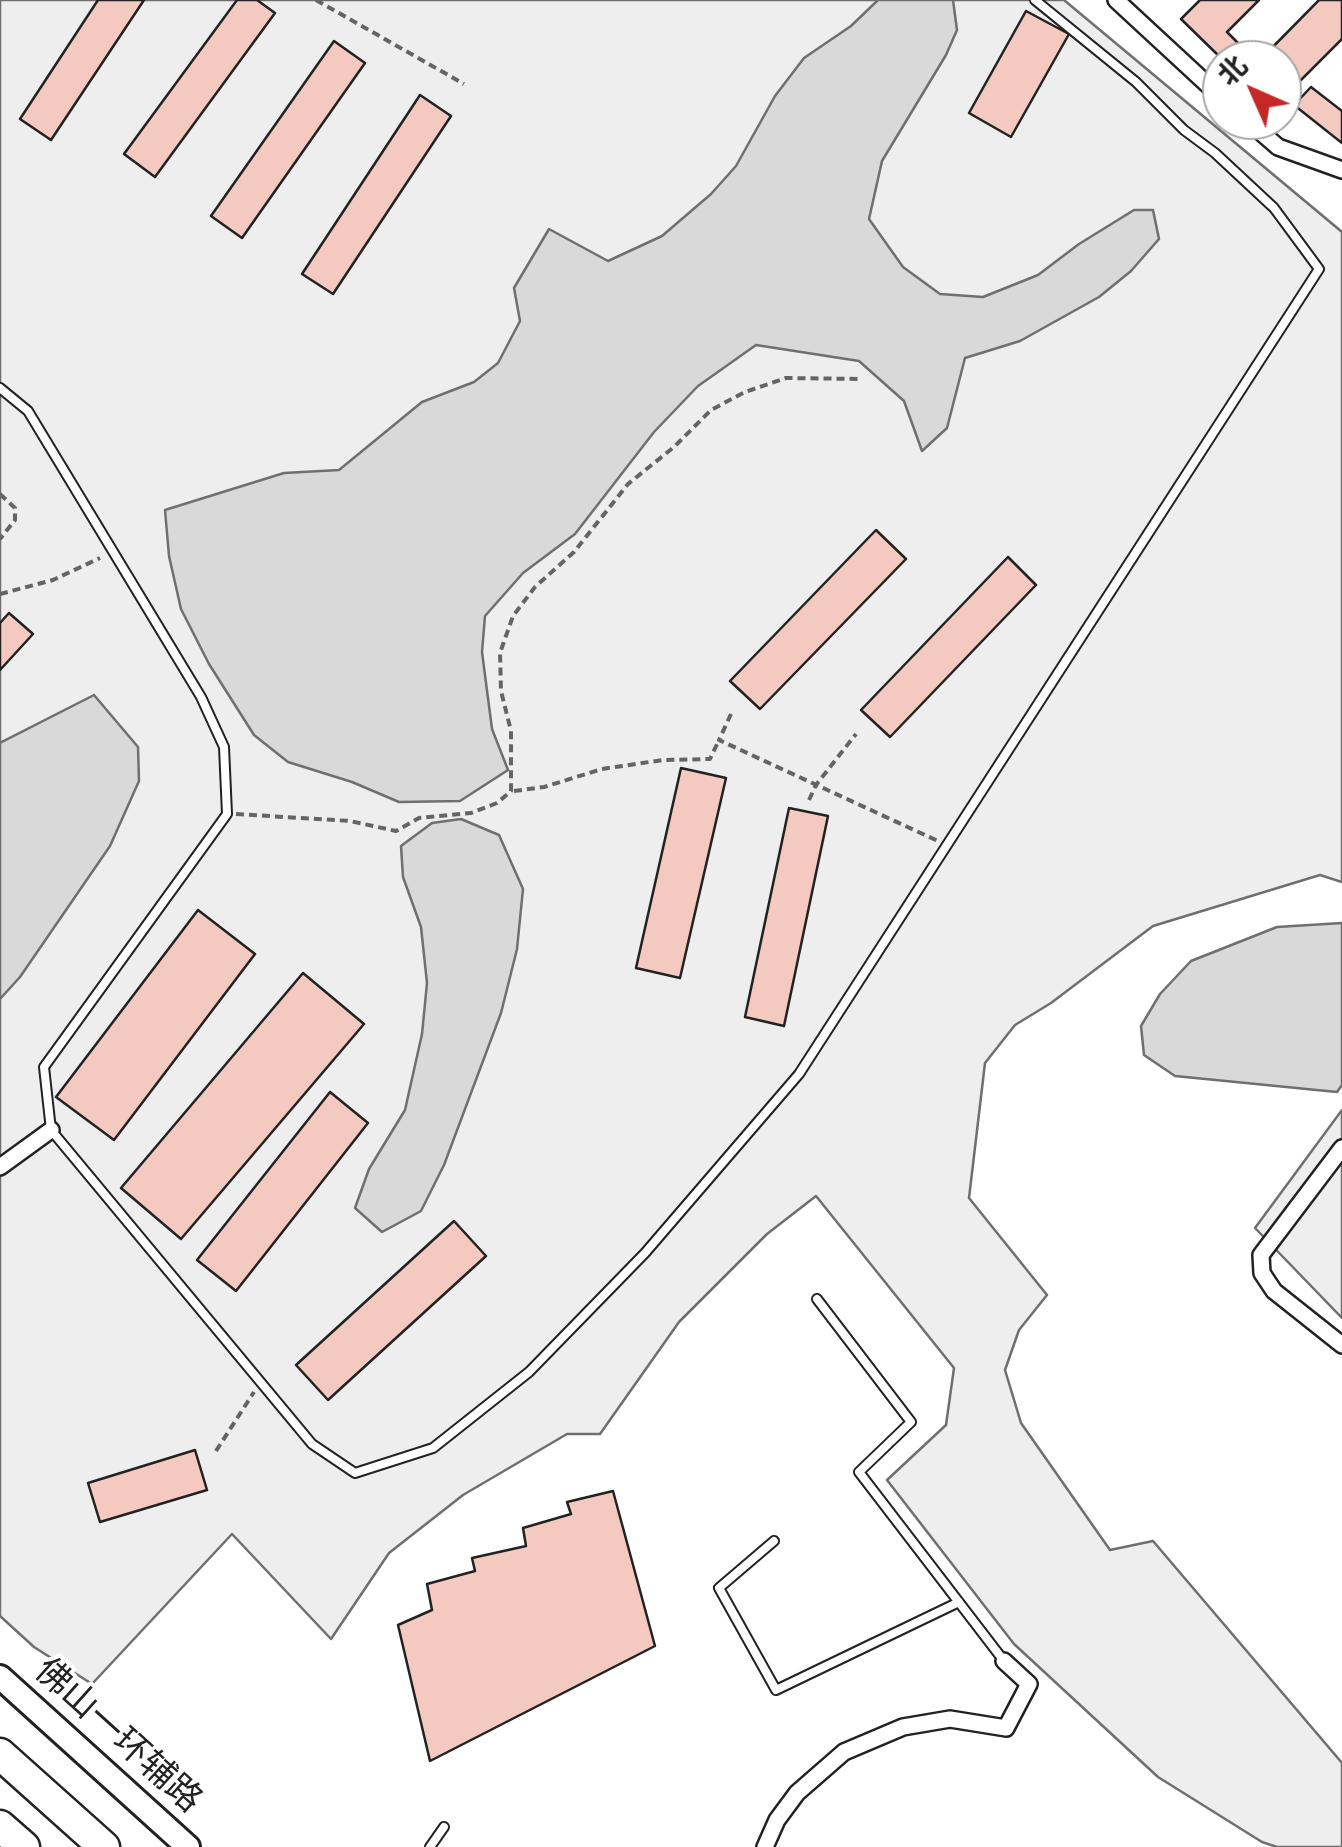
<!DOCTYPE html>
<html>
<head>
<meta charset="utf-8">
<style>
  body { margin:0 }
  #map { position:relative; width:1342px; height:1847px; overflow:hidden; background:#fff; font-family:"PT Sans","Noto Sans SC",sans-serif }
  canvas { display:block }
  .north { position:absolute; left:1202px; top:40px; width:100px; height:100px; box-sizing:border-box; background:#fff; border:2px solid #a7a7a7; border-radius:50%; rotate:315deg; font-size:28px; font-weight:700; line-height:40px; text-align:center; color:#222 }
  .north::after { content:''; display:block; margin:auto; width:35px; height:45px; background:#c62828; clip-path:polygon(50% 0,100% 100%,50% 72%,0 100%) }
</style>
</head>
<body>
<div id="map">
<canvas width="1342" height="1847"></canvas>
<div class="north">北</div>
</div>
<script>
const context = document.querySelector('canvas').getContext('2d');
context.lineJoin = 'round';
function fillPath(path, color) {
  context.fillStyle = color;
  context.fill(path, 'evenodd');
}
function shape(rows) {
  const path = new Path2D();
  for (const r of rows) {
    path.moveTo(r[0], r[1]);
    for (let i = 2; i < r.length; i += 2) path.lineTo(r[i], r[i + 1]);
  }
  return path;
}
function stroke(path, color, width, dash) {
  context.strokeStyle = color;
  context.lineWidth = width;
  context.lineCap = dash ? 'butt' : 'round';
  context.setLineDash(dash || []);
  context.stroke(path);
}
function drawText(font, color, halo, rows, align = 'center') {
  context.font = font + ' "PT Sans","Noto Sans SC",sans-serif';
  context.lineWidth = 8;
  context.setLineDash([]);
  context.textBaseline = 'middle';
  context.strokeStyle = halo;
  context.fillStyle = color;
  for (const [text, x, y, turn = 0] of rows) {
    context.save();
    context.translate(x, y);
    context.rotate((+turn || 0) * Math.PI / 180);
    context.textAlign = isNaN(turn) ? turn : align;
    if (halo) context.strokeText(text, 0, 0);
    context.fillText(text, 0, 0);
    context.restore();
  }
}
const green = shape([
  [0,0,1064,0,1342,232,1342,882,1320,875,1153,926,1051,1003,1015,1025,985,1063,969,1198,1047,1295,1019,1330,1005,1370,1021,1423,1110,1550,1153,1541,1342,1763,1342,1847,1277,1847,1262,1842,1158,1777,1014,1644,887,1480,946,1425,954,1368,816,1196,767,1234,679,1322,600,1434,567,1434,463,1495,389,1553,331,1639,232,1534,92,1684,34,1647,0,1616,0,0],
  [1342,1110,1342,1318,1255,1228,1342,1110]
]);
fillPath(green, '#eee');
stroke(green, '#6f6f6f', 2.5);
const water = shape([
  [878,0,953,0,957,30,946,55,882,161,869,219,903,267,940,294,983,297,1038,275,1079,244,1134,210,1153,210,1159,239,1131,271,1099,297,1020,341,965,358,947,428,922,451,904,401,859,361,756,345,698,386,654,432,575,534,523,573,485,616,482,652,492,729,508,770,460,801,399,802,352,782,288,762,254,735,209,664,181,609,169,556,165,510,284,473,339,470,422,402,474,382,498,363,520,321,514,288,549,229,608,261,662,236,711,194,736,166,775,96,804,58,851,26,878,0],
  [94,695,138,747,139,781,110,846,20,977,0,999,0,743,94,695],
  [461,819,499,835,523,889,517,949,501,1013,444,1165,421,1211,382,1232,355,1208,369,1169,405,1110,422,1034,427,983,421,927,403,877,401,846,432,823,461,819],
  [1342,923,1342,1085,1337,1092,1175,1076,1144,1055,1141,1026,1160,994,1191,961,1277,927,1342,923]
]);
fillPath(water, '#d9d9d9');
stroke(water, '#6f6f6f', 2.5);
const building = shape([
  [98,0,144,0,51,140,20,119,98,0],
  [237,0,257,0,275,13,155,177,124,154,237,0],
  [1200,0,1259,0,1227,32,1255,60,1223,60,1181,19,1200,0],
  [1319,0,1342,0,1342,39,1282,99,1282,60,1260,60,1319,0],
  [1026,11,1069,34,1011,137,969,113,1026,11],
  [334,41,365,63,242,238,211,216,334,41],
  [1311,87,1342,111,1342,143,1294,105,1311,87],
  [420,95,451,116,333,294,302,274,420,95],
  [876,530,906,559,760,709,730,681,876,530],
  [1008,557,1036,585,890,737,861,710,1008,557],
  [9,613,33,634,0,670,0,623,9,613],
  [681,768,726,778,680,978,636,968,681,768],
  [789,808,828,816,784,1026,745,1017,789,808],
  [198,910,255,954,114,1140,56,1097,198,910],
  [303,973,364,1024,181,1239,121,1188,303,973],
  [330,1092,368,1123,236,1291,197,1260,330,1092],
  [454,1221,486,1256,328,1400,296,1365,454,1221],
  [195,1450,207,1490,100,1522,88,1483,195,1450],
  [613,1491,655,1646,430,1761,398,1625,432,1610,427,1584,475,1571,472,1558,526,1546,523,1528,571,1514,567,1502,613,1491]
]);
fillPath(building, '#f3c9c0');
stroke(building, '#222', 2.5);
const lane = shape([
  [0,388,28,411,201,697,224,747,227,814,44,1067,51,1130,312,1444,355,1473,433,1448,529,1372,645,1253,799,1074,1319,269,1274,208,1215,153,1184,130,1136,82,1035,0],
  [817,1299,911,1422,859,1472,1004,1661],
  [774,1541,719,1588,776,1690,959,1602],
  [430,1847,444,1827]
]);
const street = shape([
  [1116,0,1222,98],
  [1247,120,1278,147,1342,170],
  [1342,1148,1261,1255,1262,1273,1274,1291,1342,1345],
  [0,1167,51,1130],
  [765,1847,777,1820,797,1793,844,1752,903,1727,950,1719,1006,1728,1029,1684,1004,1661]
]);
const secondary = shape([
  [0,1677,188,1847]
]);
const highway = shape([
  [0,1754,104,1847],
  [0,1826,24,1847]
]);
stroke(lane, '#222', 12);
stroke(street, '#222', 20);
stroke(secondary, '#222', 28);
stroke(highway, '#222', 35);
stroke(shape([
  [316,0,464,84],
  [0,494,15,508,15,520,0,539],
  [0,594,53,580,100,558],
  [731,714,719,740,938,841],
  [514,791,544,787,602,769,663,760,710,759,719,740],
  [809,800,816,785,856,734],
  [236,814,350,821,396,831,419,818,471,813,497,803,511,791,511,731,501,691,500,653,513,616,535,587,574,552,628,484,674,447,711,410,745,392,786,378,859,379],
  [216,1451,254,1392]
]), '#646464', 4, [8, 5]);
stroke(lane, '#fff', 8);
stroke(street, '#fff', 15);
stroke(secondary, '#fff', 22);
stroke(highway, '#fff', 30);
drawText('35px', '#222', '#fff', [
  ["佛山一环辅路",118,1736,42]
]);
</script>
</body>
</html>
